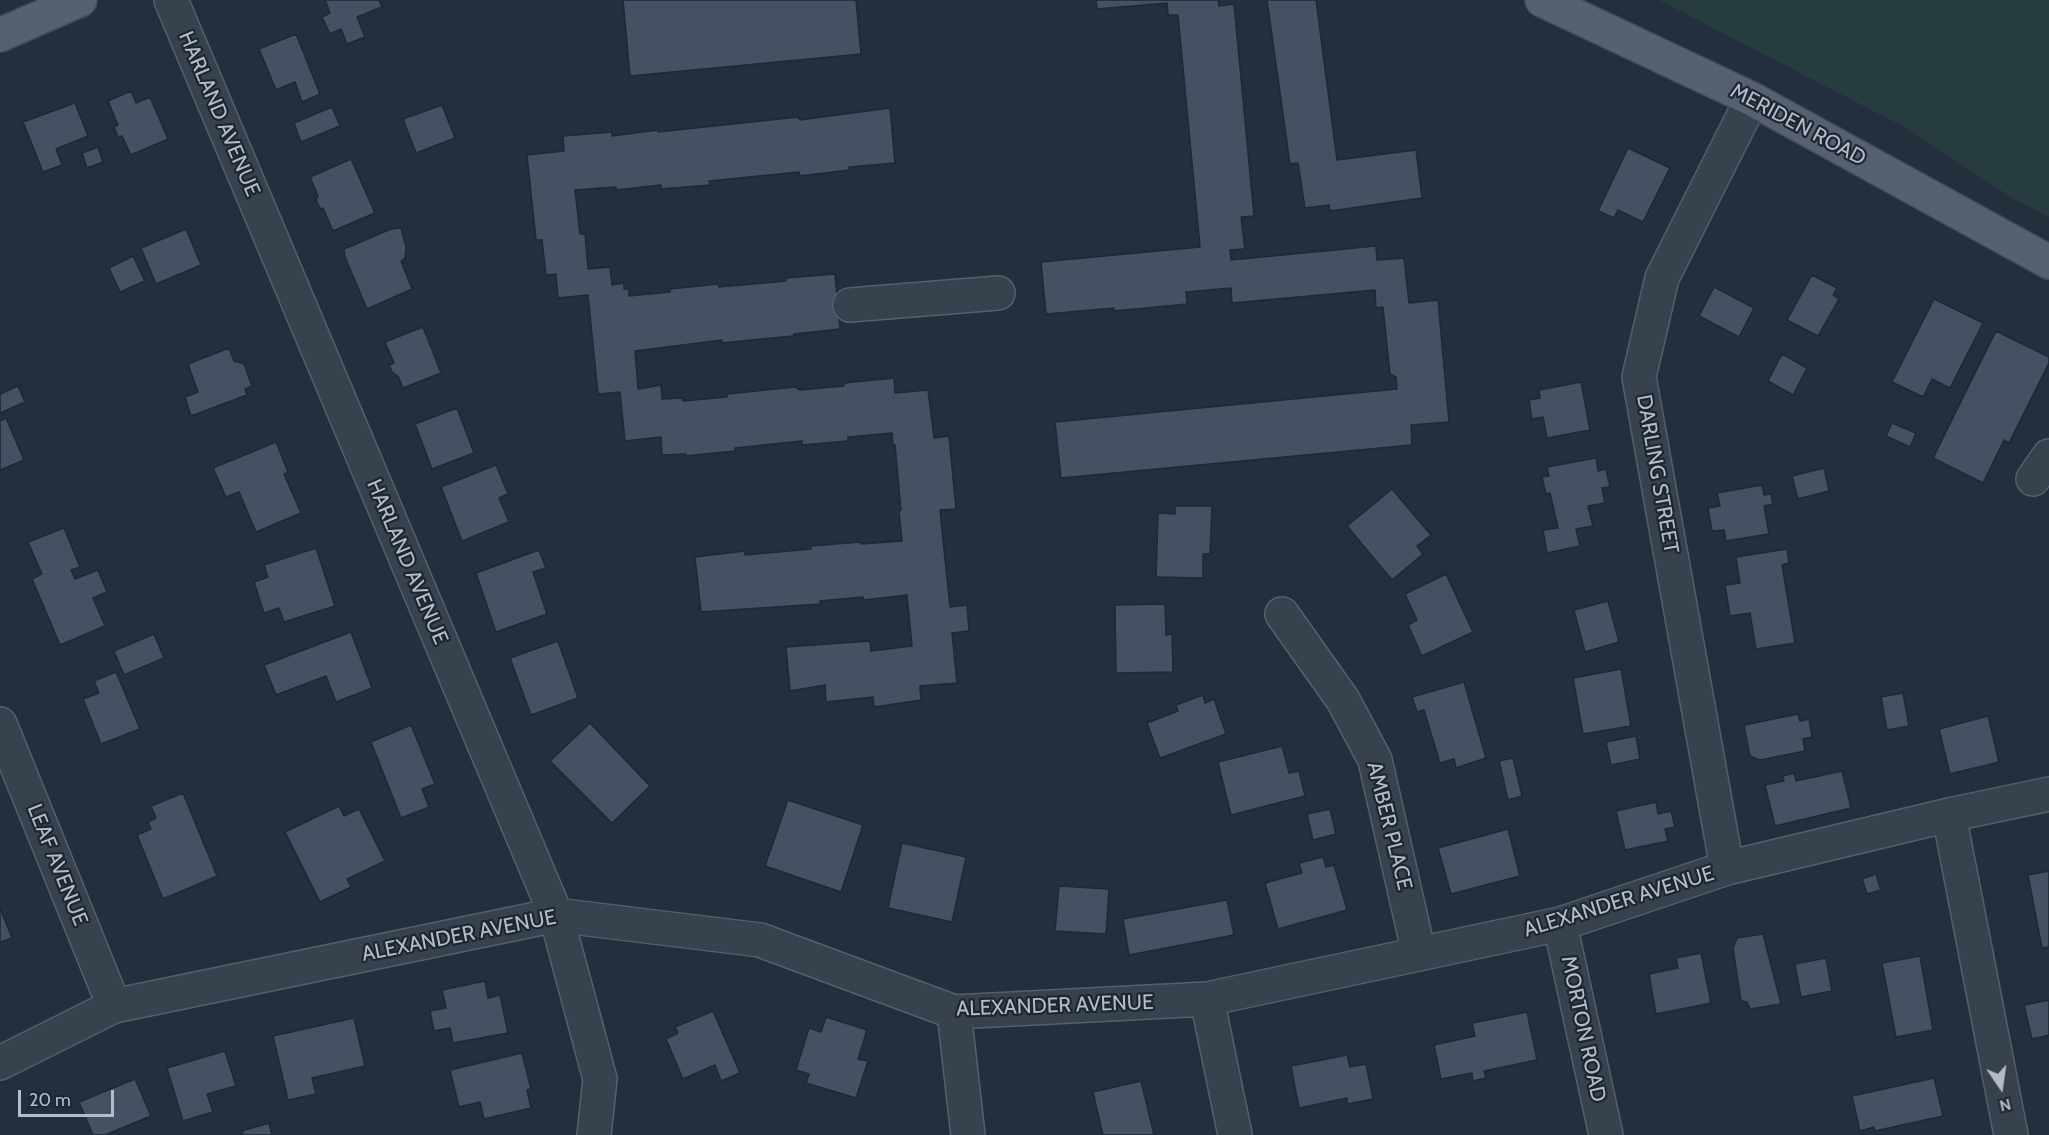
<!DOCTYPE html>
<html>
<head>
<meta charset="utf-8">
<style>
  body { margin:0 }
  #map { position:relative; width:2049px; height:1135px; overflow:hidden; background:#242f3e; font-family:Cabin,sans-serif }
  canvas { display:block }
  .north { position:absolute; left:1971px; top:1057px; width:60px; height:60px; -webkit-text-stroke:4px #1d2633; paint-order:stroke; rotate:167deg; font-size:16px; font-weight:700; line-height:24px; text-align:center; color:#b4bcc9 }
  .north::after { content:''; display:block; margin:auto; width:21px; height:27px; background:#b4bcc9; clip-path:polygon(50% 0,100% 100%,50% 72%,0 100%) }
  .scale { position:absolute; left:18px; top:1090px; width:96px; height:27px; box-sizing:border-box; border:3px solid #b4bcc9; border-top:0; padding-left:8px; font-size:18px; line-height:21px; white-space:nowrap; color:#b4bcc9; -webkit-text-stroke:4px #1d2633; paint-order:stroke }
</style>
</head>
<body>
<div id="map">
<canvas width="2049" height="1135"></canvas>
<div class="north">N</div>
<div class="scale">20 m</div>
</div>
<script>
const context = document.querySelector('canvas').getContext('2d');
context.lineJoin = 'round';
function fillPath(path, color) {
  context.fillStyle = color;
  context.fill(path, 'evenodd');
}
function shape(rows) {
  const path = new Path2D();
  for (const r of rows) {
    path.moveTo(r[0], r[1]);
    for (let i = 2; i < r.length; i += 2) path.lineTo(r[i], r[i + 1]);
  }
  return path;
}
function stroke(path, color, width, dash) {
  context.strokeStyle = color;
  context.lineWidth = width;
  context.lineCap = dash ? 'butt' : 'round';
  context.setLineDash(dash || []);
  context.stroke(path);
}
function drawText(font, color, halo, rows, align = 'center') {
  context.font = font + ' Cabin,sans-serif';
  context.lineWidth = 4.5;
  context.setLineDash([]);
  context.textBaseline = 'middle';
  context.strokeStyle = halo;
  context.fillStyle = color;
  for (const [text, x, y, turn = 0] of rows) {
    context.save();
    context.translate(x, y);
    context.rotate((+turn || 0) * Math.PI / 180);
    context.textAlign = isNaN(turn) ? turn : align;
    if (halo) context.strokeText(text, 0, 0);
    context.fillText(text, 0, 0);
    context.restore();
  }
}
fillPath(shape([
  [1659,0,2049,0,2049,217,2014,199,1904,127]
]), '#263c3f');
const building = shape([
  [325,0,379,0,382,7,357,17,365,37,347,44,341,29,330,34,322,17,330,13,325,0],
  [623,0,856,0,861,54,630,76,623,0],
  [1096,0,1218,0,1219,6,1234,4,1254,216,1241,217,1245,249,1230,250,1231,260,1376,246,1377,260,1404,258,1409,303,1438,300,1449,422,1411,425,1412,445,1061,478,1055,422,1397,389,1396,377,1390,374,1383,307,1376,308,1375,290,1232,303,1231,288,1186,292,1187,304,1114,311,1114,308,1046,314,1041,262,1200,247,1178,15,1168,15,1167,3,1097,9,1096,0],
  [1267,0,1316,0,1337,160,1416,150,1422,198,1330,211,1329,205,1305,208,1298,163,1290,164,1267,0],
  [296,34,320,94,302,102,295,82,276,90,259,49,296,34],
  [131,91,136,103,150,97,168,139,131,155,122,136,118,137,114,127,118,125,108,101,131,91],
  [75,103,88,136,56,149,62,165,43,172,23,122,75,103],
  [442,105,455,138,416,153,403,119,442,105],
  [332,107,340,126,301,142,294,123,332,107],
  [890,108,895,163,849,167,849,170,800,176,799,172,709,181,710,185,661,189,661,185,616,190,616,187,575,190,580,234,585,234,588,269,610,267,612,285,624,283,624,289,629,289,629,296,670,292,670,289,718,284,719,287,786,281,786,278,835,274,840,329,794,334,793,336,722,343,722,340,635,351,638,389,661,385,662,399,682,398,683,401,727,397,727,394,795,387,800,390,844,386,844,383,894,378,895,393,928,390,934,438,949,436,956,509,940,510,950,607,967,605,969,631,952,633,957,683,920,686,921,700,874,707,873,697,826,702,825,685,790,691,786,647,870,641,871,651,912,646,907,595,864,600,863,597,820,601,820,604,701,612,695,557,745,551,745,555,811,549,811,546,860,542,861,544,902,541,899,511,901,510,895,445,893,445,892,433,848,437,848,441,802,445,802,441,735,448,735,451,686,456,686,454,662,455,661,437,625,441,620,392,598,394,588,295,558,298,556,274,546,275,542,240,536,240,527,155,564,151,563,136,612,132,612,136,658,130,658,132,798,117,800,120,890,108],
  [98,147,103,162,87,168,82,153,98,147],
  [1628,148,1670,168,1643,222,1618,210,1614,218,1598,211,1628,148],
  [351,159,375,213,333,231,323,208,320,209,316,199,318,196,310,177,351,159],
  [401,228,406,247,405,258,401,261,412,289,367,309,345,257,344,249,391,229,401,228],
  [186,229,201,265,156,284,141,248,186,229],
  [133,256,145,281,120,292,109,268,133,256],
  [1812,275,1837,288,1833,295,1839,299,1818,336,1787,320,1812,275],
  [1714,287,1754,308,1739,337,1699,316,1714,287],
  [1934,299,1983,323,1950,388,1932,379,1923,397,1892,382,1934,299],
  [423,327,441,373,403,388,398,376,392,372,389,365,394,363,385,342,423,327],
  [1996,331,2049,357,2049,363,2009,443,2004,440,1983,483,1933,458,1996,331],
  [229,348,234,361,244,364,252,386,245,389,247,395,191,416,185,397,198,392,188,364,229,348],
  [1782,354,1807,368,1793,395,1768,381,1782,354],
  [1581,382,1590,430,1547,438,1543,417,1532,419,1529,400,1540,398,1539,390,1581,382],
  [18,386,25,402,0,413,0,394,18,386],
  [457,408,474,453,432,469,415,424,457,408],
  [6,418,24,460,0,470,0,421,6,418],
  [1892,423,1916,433,1910,447,1886,436,1892,423],
  [276,442,288,472,284,474,301,513,256,532,239,492,226,497,213,468,276,442],
  [1596,458,1598,471,1606,469,1610,487,1602,488,1605,503,1588,506,1593,526,1576,529,1580,546,1547,553,1543,530,1558,528,1550,493,1546,494,1542,477,1549,476,1547,467,1596,458],
  [496,465,508,494,499,498,509,522,462,541,441,487,496,465],
  [1824,468,1829,491,1798,499,1792,476,1824,468],
  [1762,485,1764,495,1771,494,1773,504,1764,506,1769,534,1726,541,1724,530,1712,531,1708,508,1720,506,1717,493,1762,485],
  [1392,489,1431,535,1417,546,1423,554,1392,580,1347,526,1392,489],
  [1175,506,1212,506,1210,554,1203,554,1203,578,1156,577,1158,513,1175,514,1175,506],
  [64,528,80,567,71,570,75,579,98,570,107,592,93,598,105,626,60,645,32,579,42,574,28,542,64,528],
  [316,548,335,606,284,622,279,608,264,613,254,582,268,577,264,565,316,548],
  [1787,549,1789,563,1782,565,1795,643,1756,649,1750,613,1730,616,1725,585,1740,583,1736,557,1787,549],
  [539,550,546,568,533,572,547,614,496,632,476,573,539,550],
  [1446,574,1473,632,1422,656,1408,625,1417,620,1405,594,1446,574],
  [1608,601,1619,642,1585,652,1574,610,1608,601],
  [1165,604,1166,635,1172,634,1173,672,1116,673,1115,605,1165,604],
  [351,632,372,688,336,702,326,676,276,695,264,665,351,632],
  [154,634,164,658,124,675,114,651,154,634],
  [558,641,578,698,531,715,510,658,558,641],
  [1621,669,1631,726,1583,734,1573,678,1621,669],
  [116,672,140,729,101,744,83,699,99,693,94,681,116,672],
  [1464,682,1486,758,1456,768,1454,759,1440,763,1424,710,1417,712,1412,697,1464,682],
  [1903,693,1909,726,1887,730,1881,697,1903,693],
  [1203,695,1205,703,1214,699,1226,734,1160,758,1147,723,1178,711,1176,705,1203,695],
  [1798,714,1800,721,1809,719,1812,737,1803,739,1805,751,1760,760,1750,756,1744,725,1798,714],
  [1988,716,1999,762,1950,774,1939,729,1988,716],
  [590,723,650,786,612,823,550,761,590,723],
  [411,725,435,784,422,789,429,807,401,818,371,742,411,725],
  [1636,736,1640,759,1611,765,1606,742,1636,736],
  [1282,746,1289,773,1299,771,1305,796,1231,815,1218,762,1282,746],
  [1513,758,1522,796,1508,800,1499,761,1513,758],
  [1842,771,1851,808,1775,826,1765,785,1784,781,1783,776,1794,773,1796,781,1842,771],
  [183,793,217,876,163,899,137,835,151,829,148,822,156,818,151,806,183,793],
  [788,800,863,825,841,892,765,866,788,800],
  [1656,802,1658,814,1671,811,1675,827,1665,829,1668,841,1625,850,1616,811,1656,802],
  [339,806,344,816,359,809,385,861,347,879,351,887,320,902,285,832,339,806],
  [1330,809,1336,834,1313,840,1307,814,1330,809],
  [1508,829,1520,876,1451,894,1438,848,1508,829],
  [902,843,966,857,952,922,888,908,902,843],
  [1323,857,1326,867,1334,865,1347,910,1278,929,1265,883,1302,873,1299,863,1323,857],
  [2049,871,2049,947,2042,948,2028,875,2049,871],
  [1876,874,1881,890,1867,894,1862,879,1876,874],
  [1059,886,1109,889,1106,934,1055,931,1059,886],
  [1227,900,1234,935,1129,955,1123,919,1227,900],
  [0,908,12,938,0,942,0,908],
  [1763,934,1781,1004,1750,1009,1747,1002,1741,1001,1733,948,1737,938,1763,934],
  [1701,953,1711,1003,1656,1014,1649,974,1678,968,1676,958,1701,953],
  [1920,956,1933,1030,1896,1037,1882,963,1920,956],
  [1826,958,1832,991,1801,997,1795,964,1826,958],
  [485,981,488,998,500,995,508,1033,453,1043,450,1028,434,1031,430,1011,446,1008,442,990,485,981],
  [2049,1000,2049,1035,2032,1039,2024,1005,2049,1000],
  [713,1011,740,1073,721,1081,715,1065,683,1079,666,1039,678,1033,675,1027,713,1011],
  [1527,1012,1537,1060,1484,1071,1486,1078,1473,1081,1472,1073,1441,1079,1434,1045,1475,1036,1472,1023,1527,1012],
  [826,1017,867,1030,858,1059,868,1061,856,1098,806,1083,809,1074,796,1070,809,1028,821,1032,826,1017],
  [354,1018,365,1066,312,1078,316,1094,288,1100,273,1036,354,1018],
  [225,1051,236,1086,207,1094,213,1112,183,1121,167,1068,225,1051],
  [522,1053,531,1089,527,1090,531,1108,484,1119,480,1102,459,1107,450,1070,522,1053],
  [1347,1055,1350,1067,1366,1064,1373,1099,1347,1104,1347,1098,1299,1108,1291,1066,1347,1055],
  [1934,1078,1943,1116,1875,1131,1874,1127,1860,1131,1852,1096,1934,1078],
  [135,1079,151,1116,105,1135,93,1135,79,1102,135,1079],
  [1141,1081,1154,1135,1103,1135,1093,1092,1141,1081],
  [269,1123,272,1135,243,1135,242,1131,269,1123]
]);
fillPath(building, '#455162');
stroke(building, '#1f2835', 1.5);
const minor = shape([
  [171,0,556,915,600,1079,594,1135],
  [850,305,998,293],
  [2033,479,2049,456],
  [1282,614,1343,700,1375,760,1419,954],
  [0,724,114,1006],
  [1949,815,2011,1135],
  [1727,868,1639,377,1662,278,1752,99],
  [1560,924,1606,1135],
  [1207,999,1235,1135],
  [954,1012,968,1135],
  [0,1063,114,1006,556,915,760,940,954,1012,1207,999,1560,924,1727,868,1949,815,2049,794]
]);
const major = shape([
  [1542,0,1752,99,2049,262],
  [0,35,80,0]
]);
stroke(minor, '#565f6c', 36);
stroke(major, '#414a57', 36);
stroke(minor, '#38414e', 33);
stroke(major, '#56606e', 33);
drawText('21px', '#b4bcc9', '#1d2633', [
  ["HARLAND AVENUE",219,114,67],
  ["MERIDEN ROAD",1798,125,28],
  ["DARLING STREET",1657,474,80],
  ["HARLAND AVENUE",407,562,67],
  ["AMBER PLACE",1389,826,76],
  ["LEAF AVENUE",57,865,68],
  ["ALEXANDER AVENUE",1619,902,-17],
  ["ALEXANDER AVENUE",459,936,-11],
  ["ALEXANDER AVENUE",1055,1006,-2],
  ["MORTON ROAD",1583,1029,78]
]);
</script>
</body>
</html>
